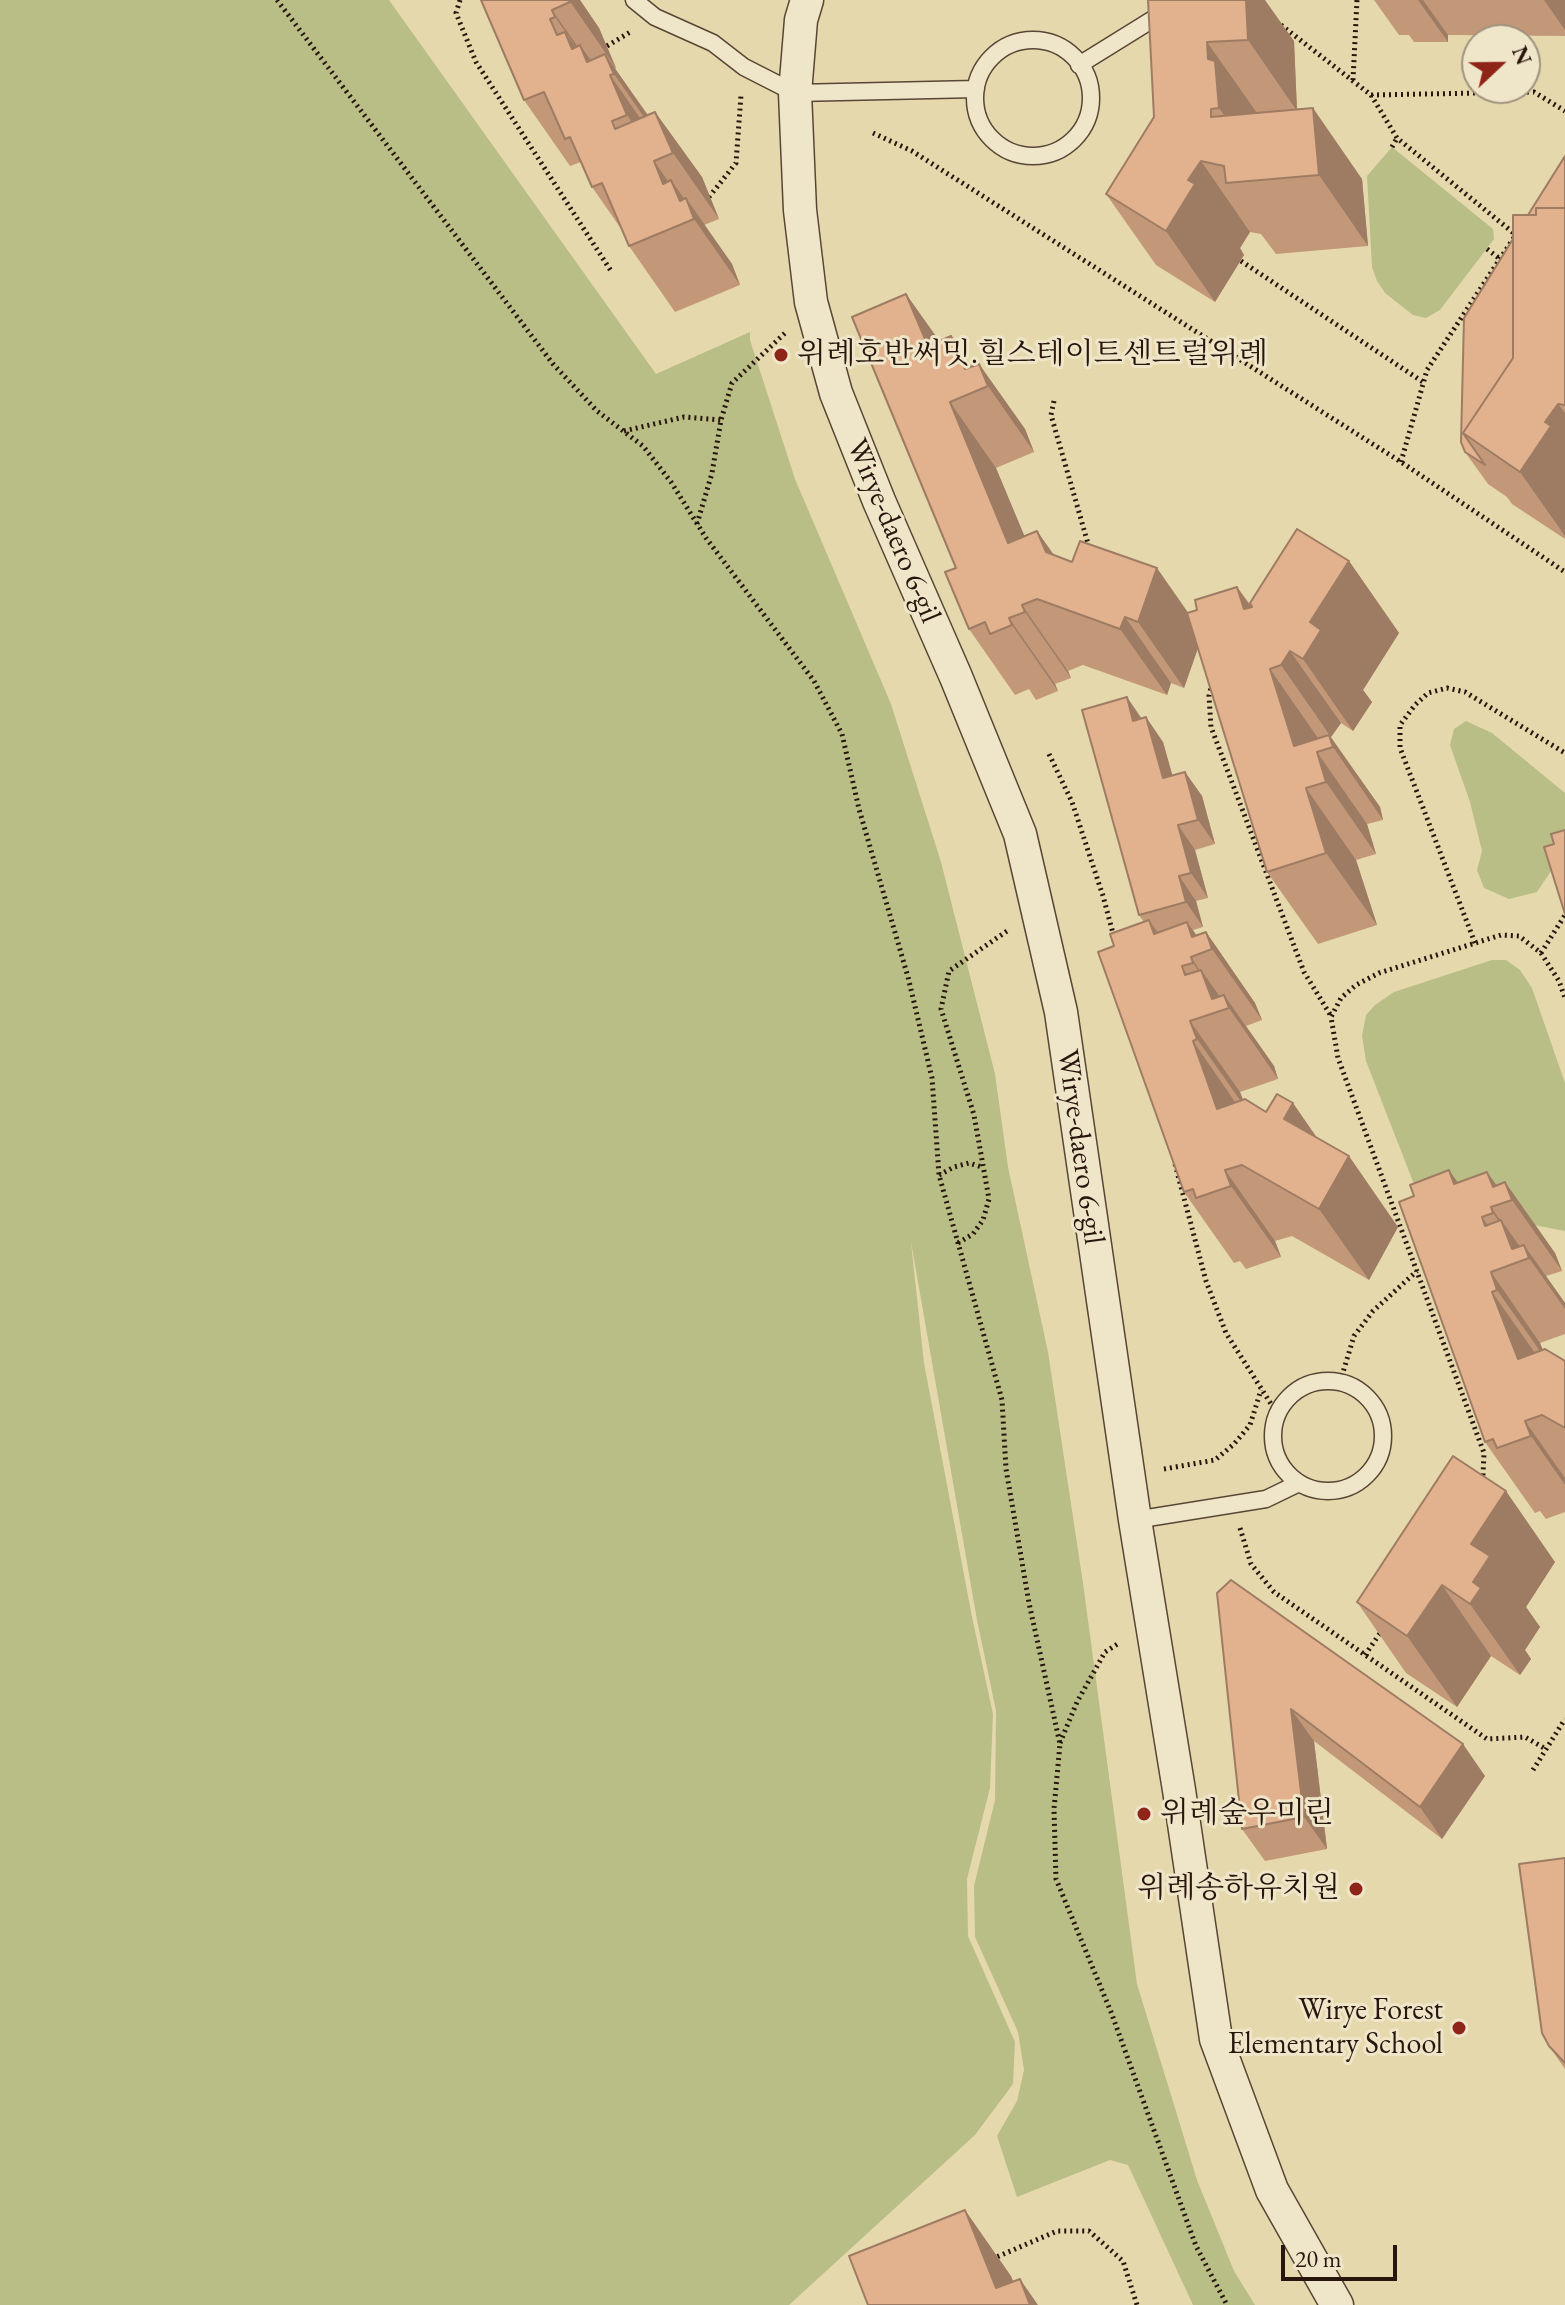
<!DOCTYPE html>
<html>
<head>
<meta charset="utf-8">
<style>
  body { margin:0 }
  #map { position:relative; width:1565px; height:2305px; overflow:hidden; background:#e6d8ad; font-family:"EB Garamond",serif }
  canvas { display:block }
  .north { position:absolute; left:1461px; top:24px; width:80px; height:80px; box-sizing:border-box; background:#efe6ca; border:2px solid #9f937e; border-radius:50%; rotate:68deg; font-size:22px; font-weight:700; line-height:32px; text-align:center; color:#28160d }
  .north::after { content:''; display:block; margin:auto; width:28px; height:36px; background:#8f2418; clip-path:polygon(50% 0,100% 100%,50% 72%,0 100%) }
  .scale { position:absolute; left:1281px; top:2245px; width:116px; height:36px; box-sizing:border-box; border:4px solid #28160d; border-top:0; padding-left:10px; font-size:24px; line-height:28px; white-space:nowrap; color:#28160d; -webkit-text-stroke:6px #efe6ca; paint-order:stroke }
</style>
</head>
<body>
<div id="map">
<canvas width="1565" height="2305"></canvas>
<div class="north">N</div>
<div class="scale">20 m</div>
</div>
<script>
const context = document.querySelector('canvas').getContext('2d');
context.lineJoin = 'round';
function fillPath(path, color) {
  context.fillStyle = color;
  context.fill(path, 'evenodd');
}
function shape(rows) {
  const path = new Path2D();
  for (const r of rows) {
    if (r.length === 3) {
      path.moveTo(r[0] + r[2], r[1]);
      path.arc(r[0], r[1], r[2], 0, 2 * Math.PI);
      continue;
    }
    path.moveTo(r[0], r[1]);
    for (let i = 2; i < r.length; i += 2) path.lineTo(r[i], r[i + 1]);
  }
  return path;
}
function stroke(path, color, width, dash) {
  context.strokeStyle = color;
  context.lineWidth = width;
  context.lineCap = dash ? 'butt' : 'round';
  context.setLineDash(dash || []);
  context.stroke(path);
}
function drawText(font, color, halo, rows, align = 'center') {
  context.font = font + ' "EB Garamond","Noto Serif KR",serif';
  context.lineWidth = 6;
  context.setLineDash([]);
  context.textBaseline = 'middle';
  context.strokeStyle = halo;
  context.fillStyle = color;
  for (const [text, x, y, turn = 0] of rows) {
    context.save();
    context.translate(x, y);
    context.rotate((+turn || 0) * Math.PI / 180);
    context.textAlign = isNaN(turn) ? turn : align;
    if (halo) context.strokeText(text, 0, 0);
    context.fillText(text, 0, 0);
    context.restore();
  }
}
fillPath(shape([
  [0,0,389,0,656,374,750,332,750,340,795,479,891,704,941,862,995,1074,1008,1167,1048,1352,1083,1583,1137,1984,1197,2180,1234,2271,1255,2305,1193,2305,1128,2165,1110,2160,1017,2197,997,2136,1017,2101,1024,2070,1018,2032,975,1937,974,1886,995,1800,996,1711,977,1620,911,1242,924,1363,972,1617,993,1714,990,1788,967,1879,968,1936,1015,2042,1013,2084,975,2135,789,2305,0,2305],
  [1392,147,1493,229,1494,239,1440,310,1426,318,1413,315,1385,293,1377,281,1372,267,1367,176],
  [1466,721,1492,733,1565,793,1565,850,1537,892,1509,899,1484,888,1477,870,1482,851,1470,802,1450,745,1454,729],
  [1492,960,1506,960,1520,970,1532,988,1565,1083,1565,1231,1523,1223,1440,1251,1366,1061,1362,1036,1366,1015,1375,1005,1394,992]
]), '#b9be87');
const service = shape([
  [634,0,655,17,713,43,744,67,795,93,976,89],
  [1033,98,58],
  [1079,65,1166,11],
  [1328,1436,55],
  [1135,1520,1266,1499,1299,1483]
]);
const minor = shape([
  [807,0,801,20,795,93,800,210,811,302,836,393,879,501,956,677,1020,834,1061,1012,1135,1520,1179,1790,1216,2039,1272,2190,1337,2305]
]);
stroke(service, '#584635', 19);
stroke(minor, '#584635', 35);
stroke(shape([
  [277,0,553,364,597,411,643,446,671,482,706,538,814,681,842,734,859,809,908,977,932,1078,939,1175,1002,1400,1006,1469,1029,1603,1060,1744,1054,1809,1056,1879,1111,2012,1196,2246,1227,2305],
  [460,0,456,13,476,62,611,271],
  [1281,25,1371,95,1397,138,1516,235],
  [607,46,632,31],
  [1353,80,1357,0],
  [1371,95,1534,92,1565,111],
  [873,133,912,151,1401,462,1565,572],
  [1392,147,1397,138],
  [709,197,736,163,741,95],
  [1487,249,1500,259],
  [1241,261,1423,382],
  [1054,401,1051,415,1089,547],
  [624,431,684,417,721,420],
  [1401,462,1427,370,1517,233],
  [697,524,712,473,721,420,732,383,785,333],
  [1212,683,1209,696,1211,727,1304,972,1331,1016],
  [1049,754,1072,802,1103,896,1114,937],
  [1475,943,1400,748,1400,725,1415,705,1428,693,1447,688,1465,692,1565,753],
  [1541,953,1565,915],
  [1175,1164,1206,1281,1226,1333,1278,1415],
  [939,1175,954,1167,969,1163,982,1167],
  [958,1243,973,1234,983,1220,989,1199,974,1115,941,1009,949,971,1007,931],
  [1340,1382,1354,1336,1373,1311,1417,1271],
  [1164,1469,1215,1460,1234,1444,1250,1425,1261,1390],
  [1481,1481,1483,1476,1484,1453,1338,1058,1331,1017,1341,998,1356,985,1379,973,1501,935,1519,936,1541,953,1559,981,1565,998],
  [1240,1528,1251,1564,1274,1592,1487,1739,1525,1737,1546,1749],
  [1365,1655,1383,1629],
  [1060,1743,1077,1702,1105,1652,1119,1643],
  [1533,1770,1565,1719],
  [992,2259,1057,2231,1089,2231,1123,2261,1137,2305]
]), '#28160d', 5, [2, 4]);
stroke(service, '#efe6ca', 16);
stroke(minor, '#efe6ca', 32);
fillPath(shape([
  [481,0,580,0,599,28,616,68,615,69,648,115,655,112,702,177,719,219,704,225,732,264,740,285,675,312,629,246,622,230,592,187,581,162,570,166,524,100],
  [1148,0,1294,41,1297,109,1362,179,1368,246,1276,254,1261,234,1250,232,1240,248,1244,255,1215,302,1156,265,1106,194,1154,117],
  [1374,0,1565,0,1565,36,1448,35,1448,42,1414,42,1409,35,1399,35],
  [1565,156,1565,539,1512,504,1507,497,1488,484,1465,452,1461,442,1528,215],
  [906,294,939,342,972,366,979,364,1025,429,1034,452,996,468,1024,536,1037,531,1054,555,1188,613,1197,610,1237,587,1252,607,1349,561,1399,633,1363,690,1372,702,1353,731,1341,723,1331,737,1380,807,1383,820,1367,824,1376,854,1356,860,1377,925,1318,944,1267,872,1198,648,1184,688,1171,683,1167,695,1083,665,1068,671,1071,678,1055,684,1058,691,1036,700,1029,689,1015,695,969,629,956,568],
  [1141,718,1163,742,1172,775,1185,772,1202,796,1215,844,1195,850,1208,898,1196,901,1203,927,1193,930,1196,935,1206,932,1255,1003,1262,1020,1246,1026,1274,1066,1278,1079,1240,1092,1243,1100,1318,1139,1398,1227,1369,1280,1292,1236,1275,1241,1281,1257,1246,1269,1240,1261,1234,1263,1184,1192,1114,946,1144,922,1139,915],
  [1505,1182,1555,1253,1562,1271,1546,1276,1565,1303,1565,1334,1540,1343,1543,1350,1565,1361,1565,1512,1546,1519,1540,1511,1535,1513,1485,1442,1458,1183,1497,1185],
  [1555,1562,1526,1607,1540,1627,1525,1650,1531,1659,1520,1675,1491,1656,1457,1707,1406,1673,1357,1602],
  [1231,1580,1485,1776,1442,1839,1314,1741,1327,1849,1265,1861,1242,1829],
  [1565,1858,1565,2069,1549,2046]
]), '#c29879');
fillPath(shape([
  [569,0,580,0,599,28,616,68],
  [1246,0,1265,0,1294,41,1297,111,1248,40],
  [1418,0,1423,0,1448,35,1448,42],
  [1544,0,1565,0,1565,30],
  [552,10,585,57,580,45,623,105,610,75,656,141,658,159,627,115,601,83,555,17],
  [565,32,611,98,572,49],
  [1207,42,1257,113,1269,179,1219,108,1208,59],
  [605,54,651,120,660,140,614,74],
  [1313,108,1362,179,1368,246,1319,175],
  [655,112,702,177,719,219,673,153],
  [654,161,677,194,671,180,688,204,686,198,732,264,740,285,694,219,663,184],
  [1201,161,1250,232,1240,248,1244,255,1215,302,1166,231,1188,180],
  [906,294,953,360,928,346],
  [951,336,986,387,965,369],
  [979,364,1025,429,1034,452,988,386],
  [950,402,996,468,1053,604,1008,543],
  [1558,404,1565,413,1565,536,1520,472,1499,458],
  [1037,531,1083,597,1046,552],
  [1349,561,1399,633,1363,690,1372,702,1353,731,1303,659,1310,622],
  [1157,568,1203,634,1184,688,1138,622],
  [1237,587,1286,657,1290,651,1341,723,1331,737,1281,665,1244,609],
  [1022,605,1068,671,1071,678,1025,612],
  [1125,617,1171,683,1167,695,1120,629],
  [1009,618,1055,684,1058,691,1012,625],
  [1270,669,1320,741,1317,752,1367,824,1376,854,1326,782,1294,746],
  [1127,697,1144,722,1133,721],
  [1146,717,1163,742,1180,802,1163,778],
  [1329,735,1380,807,1383,820,1333,747],
  [1185,772,1202,796,1215,844,1198,820],
  [1306,788,1356,860,1377,925,1326,853],
  [1178,825,1195,850,1208,898,1191,873],
  [1179,876,1196,901,1203,927,1186,902],
  [1149,920,1214,1013,1202,999,1154,934],
  [1187,922,1208,951,1192,937],
  [1206,932,1255,1003,1262,1020,1212,949],
  [1191,957,1202,974,1201,970,1228,1008,1212,999,1204,978,1193,963],
  [1224,995,1274,1066,1278,1079,1229,1008],
  [1190,1021,1240,1092,1247,1110,1197,1039],
  [1193,1041,1242,1112,1267,1180,1217,1109],
  [1293,1103,1340,1171,1349,1156,1398,1227,1369,1280,1319,1209,1284,1119],
  [1225,1170,1275,1241,1281,1257,1231,1186],
  [1449,1170,1482,1217,1514,1263,1454,1184],
  [1487,1172,1508,1201,1493,1187],
  [1505,1182,1555,1253,1562,1271,1512,1200],
  [1491,1207,1502,1223,1501,1220,1528,1258,1512,1249,1505,1230,1493,1213],
  [1524,1245,1565,1303,1565,1309,1529,1258],
  [1491,1272,1540,1343,1547,1361,1497,1290],
  [1492,1292,1542,1363,1518,1359],
  [1525,1421,1565,1478,1565,1485,1531,1436],
  [1506,1491,1555,1562,1526,1607,1540,1627,1525,1650,1531,1659,1520,1675,1470,1604,1473,1582,1471,1544],
  [1442,1585,1491,1656,1457,1707,1407,1636],
  [1291,1709,1314,1741,1327,1849,1304,1817],
  [1463,1744,1485,1776,1442,1839,1420,1807],
  [965,2210,1011,2276,1023,2305,996,2288],
  [1020,2279,1038,2305,1030,2305]
]), '#9e7c63');
const building = shape([
  [481,0,569,0,570,2,552,10,555,17,550,19,557,35,565,32,572,49,580,45,587,62,605,54,614,74,610,75,627,115,612,121,615,129,655,112,673,153,654,161,663,184,671,180,680,201,686,198,694,219,629,246,602,183,592,187,570,137,565,139,544,92,524,100,481,0],
  [1148,0,1246,0,1248,40,1207,42,1208,59,1215,61,1219,108,1211,109,1211,117,1313,108,1319,175,1226,183,1224,166,1201,161,1188,180,1195,184,1166,231,1106,194,1154,117,1148,0],
  [1565,156,1565,208,1536,208,1536,215,1528,215,1565,156],
  [1536,208,1565,208,1565,405,1558,404,1545,422,1551,426,1520,472,1463,433,1513,358,1513,215,1536,215,1536,208],
  [1513,239,1513,358,1463,433,1485,465,1465,452,1461,442,1464,318,1513,239],
  [906,294,928,346,951,336,965,369,979,364,988,386,950,402,1008,543,1037,531,1046,552,1072,562,1080,541,1157,568,1138,622,1125,617,1120,629,1037,599,1022,605,1025,612,1009,618,1012,625,990,634,985,622,969,629,945,572,956,568,852,317,906,294],
  [1297,529,1349,561,1310,622,1321,630,1303,659,1290,651,1281,665,1270,669,1294,746,1329,735,1333,747,1317,752,1326,782,1306,788,1326,853,1267,872,1187,613,1197,610,1195,600,1237,587,1244,609,1252,607,1250,603,1297,529],
  [1127,697,1133,721,1146,717,1163,778,1185,772,1198,820,1178,825,1191,873,1179,876,1186,902,1139,915,1082,710,1127,697],
  [1565,830,1565,914,1544,847,1554,844,1551,834,1565,830],
  [1149,920,1154,934,1187,922,1192,937,1206,932,1212,949,1191,957,1193,963,1182,966,1185,975,1201,970,1212,999,1224,995,1229,1008,1190,1021,1197,1039,1193,1041,1217,1109,1245,1099,1266,1112,1277,1094,1293,1103,1284,1119,1349,1156,1319,1209,1242,1165,1225,1170,1231,1186,1196,1198,1193,1189,1184,1192,1098,952,1114,946,1110,934,1149,920],
  [1449,1170,1454,1184,1487,1172,1493,1187,1505,1182,1512,1200,1491,1207,1493,1213,1482,1217,1485,1226,1501,1220,1512,1249,1524,1245,1529,1258,1491,1272,1497,1290,1492,1292,1518,1359,1545,1349,1565,1361,1565,1428,1542,1415,1525,1421,1531,1436,1497,1448,1493,1439,1485,1442,1399,1202,1414,1196,1410,1185,1449,1170],
  [1453,1456,1506,1491,1471,1544,1490,1556,1473,1582,1481,1588,1470,1604,1442,1585,1407,1636,1357,1602,1453,1456],
  [1231,1580,1463,1744,1420,1807,1291,1709,1304,1817,1242,1829,1217,1593,1231,1580],
  [1565,1858,1565,2063,1549,2046,1542,2033,1519,1864,1565,1858],
  [965,2210,996,2288,1020,2279,1030,2305,868,2305,849,2256,965,2210]
]);
fillPath(building, '#e2b18d');
stroke(building, '#9e7c63', 2);
for (const [x, y, r, color] of [
  [781,355,8,"#8f2418"],
  [1144,1814,8,"#8f2418"],
  [1356,1889,8,"#8f2418"],
  [1459,2028,8,"#8f2418"]
]) {
  const dot = new Path2D();
  dot.arc(x, y, r, 0, 2 * Math.PI);
  context.fillStyle = color;
  context.fill(dot);
  stroke(dot, '#efe6ca', 3);
}
drawText('30px', '#28160d', '#efe6ca', [
  ["위례호반써밋.힐스테이트센트럴위례",797,355],
  ["위례숲우미린",1160,1814],
  ["위례송하유치원",1340,1889,"right"],
  ["Wirye Forest",1443,2011,"right"],
  ["Elementary School",1443,2045,"right"]
], 'left');
drawText('30px', '#28160d', '#efe6ca', [
  ["Wirye-daero 6-gil",893,531,67],
  ["Wirye-daero 6-gil",1080,1147,82]
]);
</script>
</body>
</html>
